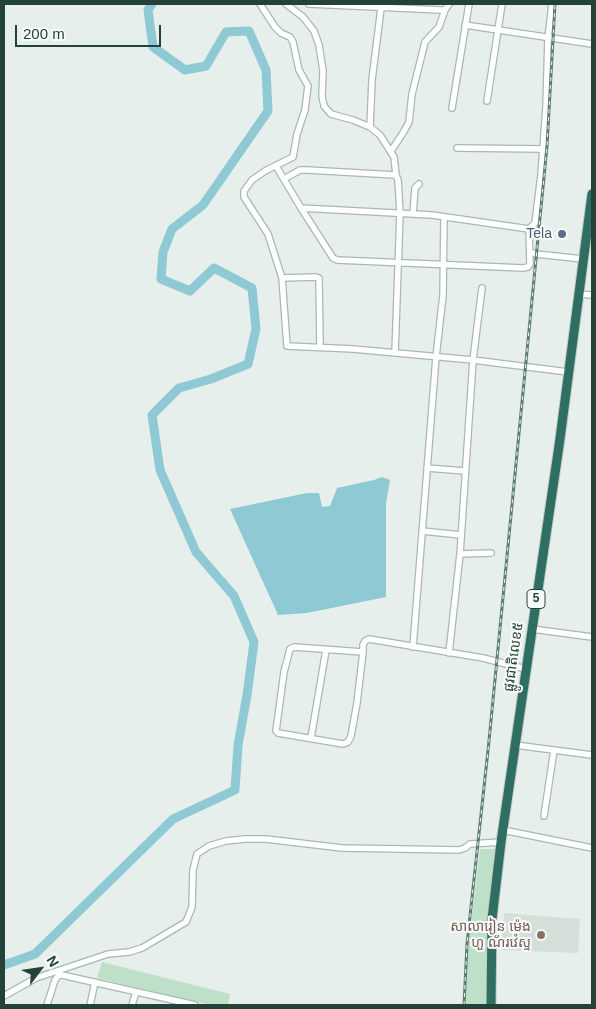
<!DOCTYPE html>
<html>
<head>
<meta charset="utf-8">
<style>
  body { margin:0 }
  #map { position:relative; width:596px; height:1009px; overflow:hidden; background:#e6efeb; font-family:Helvetica,sans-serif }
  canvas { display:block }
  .frame { position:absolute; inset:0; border:5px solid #24423a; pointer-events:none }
  .north { position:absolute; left:15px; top:944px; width:50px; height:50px; -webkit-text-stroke:4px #f7fbf9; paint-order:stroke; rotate:59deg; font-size:14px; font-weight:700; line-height:20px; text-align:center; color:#24423a }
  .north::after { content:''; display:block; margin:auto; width:18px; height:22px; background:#24423a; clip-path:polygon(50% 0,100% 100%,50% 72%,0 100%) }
  .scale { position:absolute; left:15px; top:25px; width:146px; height:22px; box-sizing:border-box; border:2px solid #24423a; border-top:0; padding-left:6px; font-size:15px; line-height:18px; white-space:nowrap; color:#24423a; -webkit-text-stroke:4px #f7fbf9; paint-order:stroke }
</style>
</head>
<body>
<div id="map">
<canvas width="596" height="1009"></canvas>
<div class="frame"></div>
<div class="north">N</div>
<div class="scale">200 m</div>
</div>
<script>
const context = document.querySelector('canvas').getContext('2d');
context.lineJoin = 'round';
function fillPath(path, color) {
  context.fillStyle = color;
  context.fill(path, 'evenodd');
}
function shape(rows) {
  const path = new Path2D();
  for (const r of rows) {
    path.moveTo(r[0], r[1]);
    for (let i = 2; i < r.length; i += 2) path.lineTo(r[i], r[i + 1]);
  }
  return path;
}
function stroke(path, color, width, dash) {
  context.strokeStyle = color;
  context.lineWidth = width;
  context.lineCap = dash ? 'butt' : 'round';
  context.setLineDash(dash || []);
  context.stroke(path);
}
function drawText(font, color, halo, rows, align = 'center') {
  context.font = font + ' Helvetica,"Noto Sans Khmer",sans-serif';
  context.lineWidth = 4;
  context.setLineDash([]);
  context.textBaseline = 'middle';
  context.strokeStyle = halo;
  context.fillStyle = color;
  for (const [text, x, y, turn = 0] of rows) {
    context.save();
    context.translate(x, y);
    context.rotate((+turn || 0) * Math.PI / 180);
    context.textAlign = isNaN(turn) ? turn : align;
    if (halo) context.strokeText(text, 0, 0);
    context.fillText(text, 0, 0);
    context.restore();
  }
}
fillPath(shape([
  [504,913,580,919,578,953,501,950]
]), '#d4dfda');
fillPath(shape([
  [480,849,495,849,487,929,486,1005,464,1005,466,967],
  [102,962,230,994,228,1005,210,1005,97,978]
]), '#bfe0c8');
fillPath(shape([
  [382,477,390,480,386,503,386,597,307,613,278,615,230,509,307,493,319,493,322,507,330,506,337,488,374,480]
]), '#8ec9d4');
stroke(shape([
  [4,965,35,954,173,819,235,790,238,745,247,695,254,642,234,596,196,552,160,470,152,415,179,388,211,379,248,364,256,329,252,288,214,268,190,291,161,279,163,252,172,229,203,205,268,111,266,70,249,31,226,32,206,66,185,70,153,47,148,10,152,4]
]), '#8ec9d4', 9);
const minor = shape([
  [260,4,275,27,281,33,290,37,293,42,299,70,308,86,305,110,297,134,293,157,265,171,252,180,244,191,244,197,268,234,282,278,287,346,353,349,473,360,568,372],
  [286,4,303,17,314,31,319,45,323,71,322,96,324,106,331,114,353,120,370,127,380,135,394,157,396,175],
  [309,4,441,10,445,10,449,4],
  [465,25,592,44],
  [487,101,502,4],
  [452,108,469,4],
  [370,127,372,80,381,8],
  [457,148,544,149],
  [391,151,403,133,409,122,412,94,425,42,439,27,445,10],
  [276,166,301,208,333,258,337,260,523,268,528,267,530,264,529,229],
  [284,179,300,170,307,170,396,175,398,180,400,213,395,353],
  [301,208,432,215,529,229],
  [413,214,415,188,419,184],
  [529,229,535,223,541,175,546,107,548,38,552,4],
  [530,252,536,254,583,259],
  [282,278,316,277,319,278,320,347],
  [578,294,592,295],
  [427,468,465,471],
  [422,531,461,535],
  [460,554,491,553],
  [532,629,592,637],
  [413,647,436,357,443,295,444,217],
  [363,652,294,647,290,649,284,672,276,731,278,733,343,744,348,742,351,736,357,703,363,652,363,645,365,641,369,639,483,658,526,669],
  [449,653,460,554,473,360,482,288],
  [311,738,326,650],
  [515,745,592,755],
  [544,816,554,750],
  [503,830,592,848],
  [4,996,36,978,108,954,129,952,142,948,186,922,192,907,193,870,197,854,209,846,226,841,245,839,266,839,342,848,459,850,465,848,470,844,501,842],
  [47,1005,55,980,59,975,62,975,195,1005],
  [90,1005,95,982],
  [132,1005,136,992]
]);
const highway = shape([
  [491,1005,492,919,501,842,560,439,592,194]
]);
stroke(minor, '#a8b8b2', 8);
stroke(highway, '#c2cac8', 11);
stroke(minor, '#fff', 5.5);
stroke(highway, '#2f6f62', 9);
const rail = shape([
  [464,1005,467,944,489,741,547,146,555,4]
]);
stroke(rail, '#5f7d75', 3);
stroke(rail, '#f7fbf9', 1, [4]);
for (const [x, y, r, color] of [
  [562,234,5,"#5c6f8a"],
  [541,935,5,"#8d6e63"]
]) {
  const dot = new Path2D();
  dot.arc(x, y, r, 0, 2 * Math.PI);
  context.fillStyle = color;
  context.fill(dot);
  stroke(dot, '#f7fbf9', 2);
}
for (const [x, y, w] of [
  [536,599,18]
]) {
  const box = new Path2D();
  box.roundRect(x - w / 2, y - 9.5, w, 19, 4);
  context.fillStyle = '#f7fbf9';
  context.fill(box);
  stroke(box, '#24423a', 1);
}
drawText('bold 12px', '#24423a', null, [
  ["5",536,599]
]);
drawText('14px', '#4e5e75', '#f7fbf9', [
  ["Tela",552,234]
], 'right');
drawText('14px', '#24423a', '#f7fbf9', [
  ["ផ្លូវជាតិលេខ៥",514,657,-82]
]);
drawText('14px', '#785e54', '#f7fbf9', [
  ["សាលារៀន ម៉េង",531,927],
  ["ហួ ណ័រវ៉េស្ទ",531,943]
], 'right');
</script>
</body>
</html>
